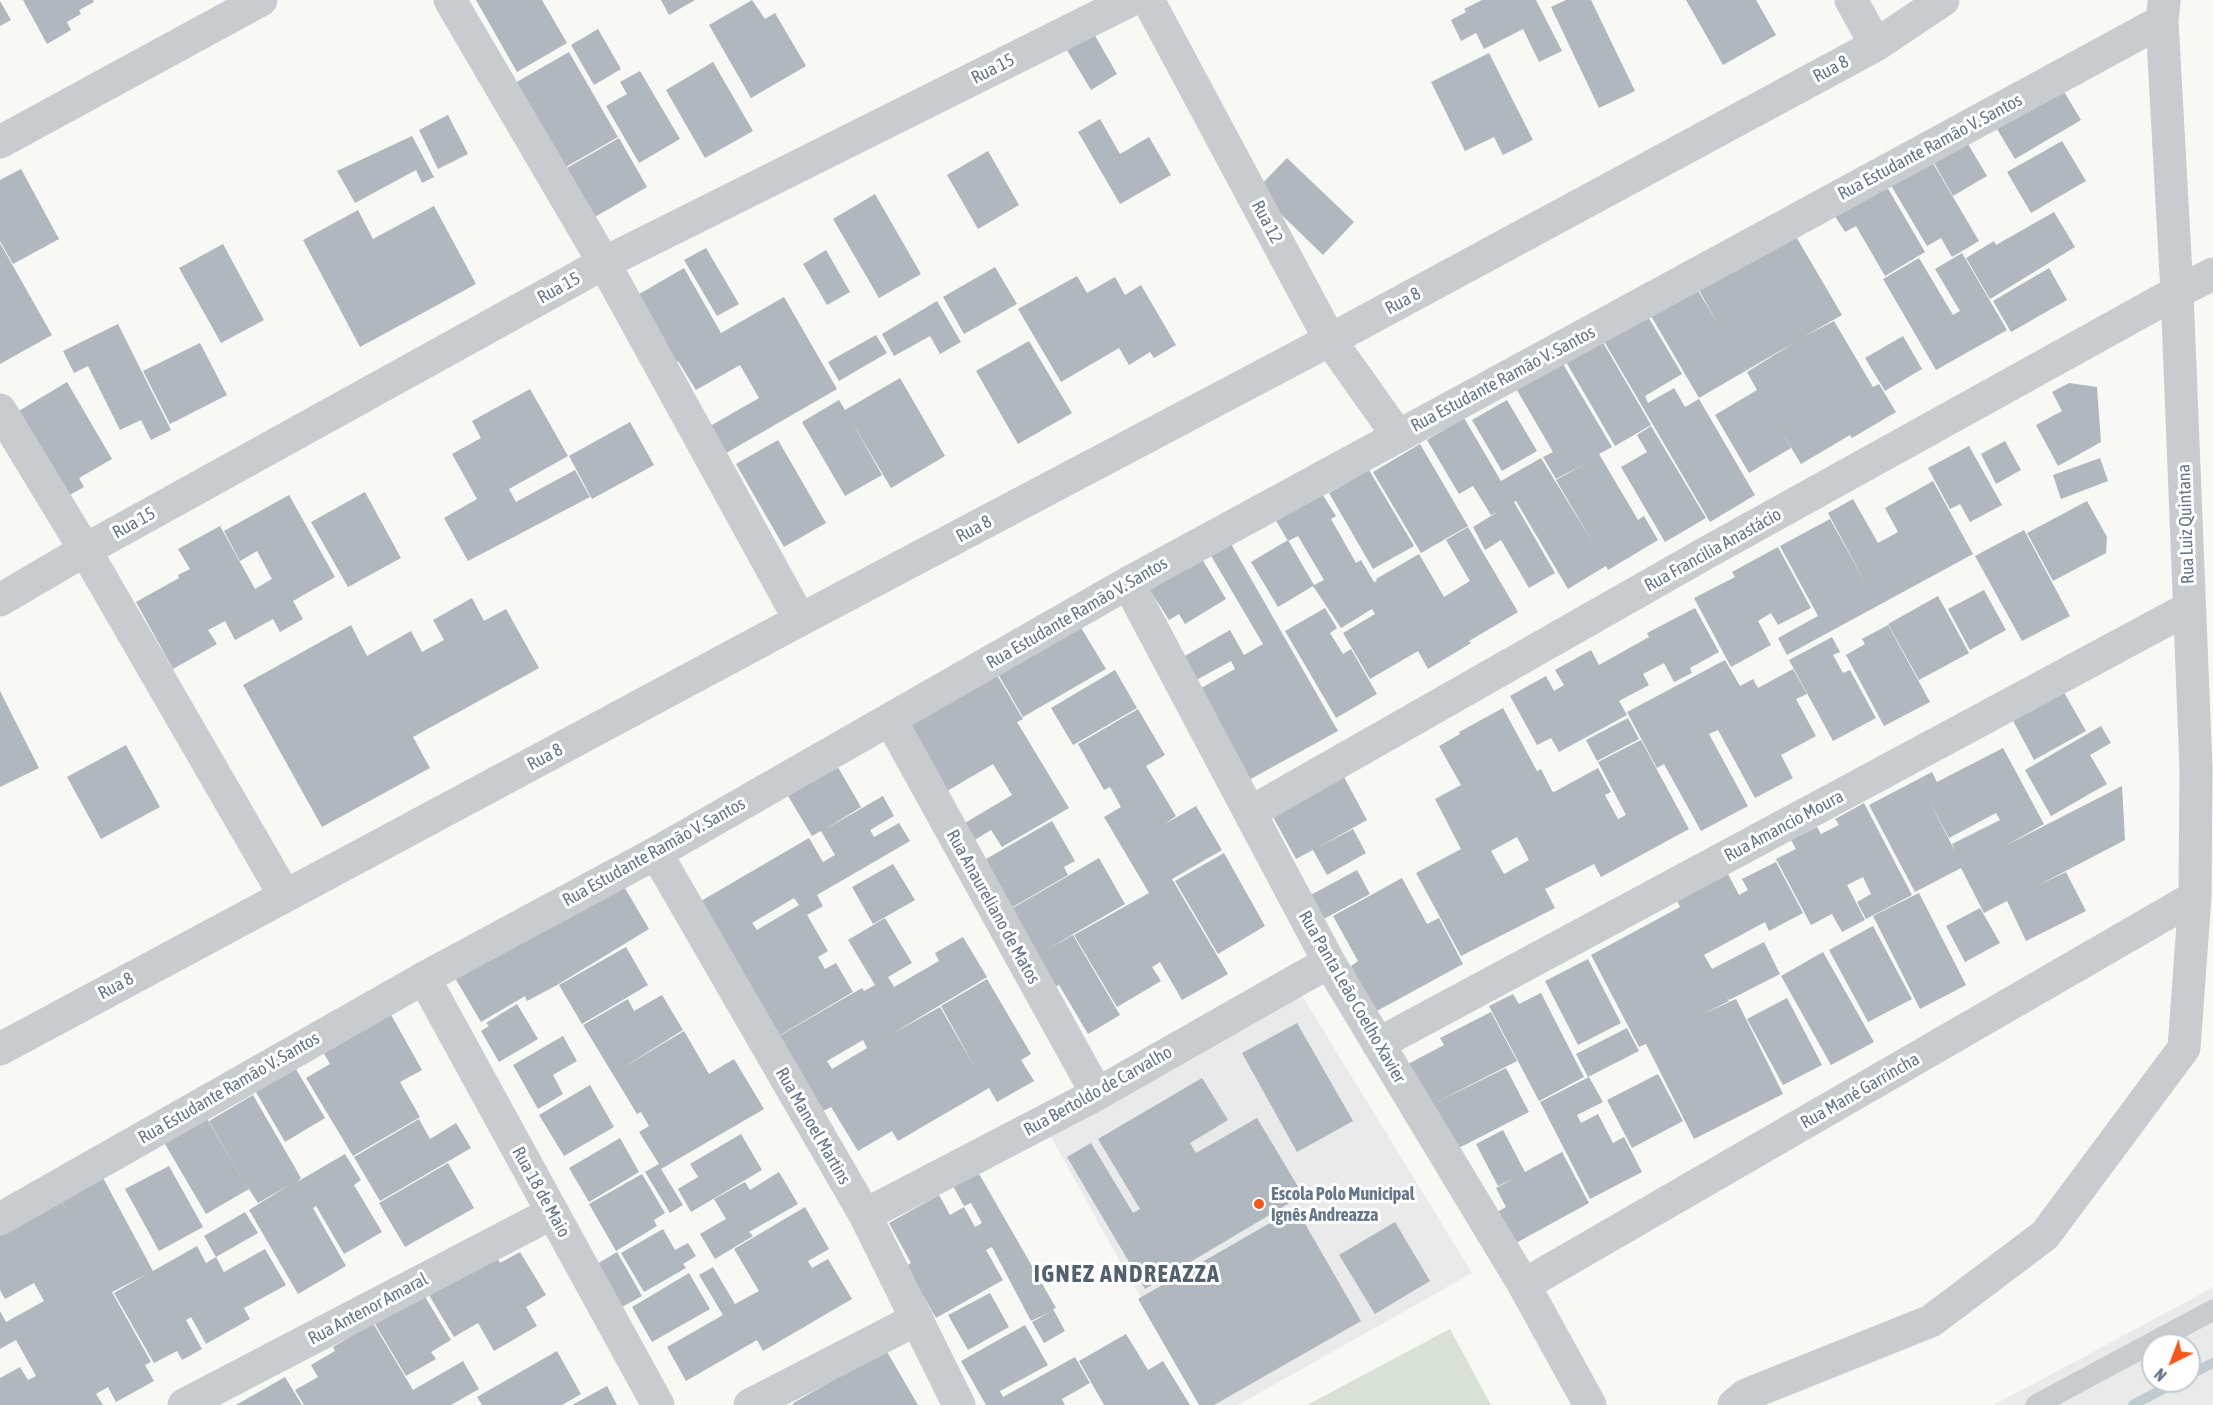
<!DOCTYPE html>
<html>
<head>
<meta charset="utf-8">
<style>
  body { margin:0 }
  #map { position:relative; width:2213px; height:1405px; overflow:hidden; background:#f8f9f5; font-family:"Asap Condensed",sans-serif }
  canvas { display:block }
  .north { position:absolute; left:2141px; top:1333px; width:60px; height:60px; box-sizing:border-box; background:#fff; border:2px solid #c1c9d0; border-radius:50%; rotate:222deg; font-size:16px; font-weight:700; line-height:24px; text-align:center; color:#657789 }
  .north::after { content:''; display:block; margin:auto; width:21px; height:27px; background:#f3581b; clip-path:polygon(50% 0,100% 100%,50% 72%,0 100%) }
</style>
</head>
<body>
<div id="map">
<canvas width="2213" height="1405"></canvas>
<div class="north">N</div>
</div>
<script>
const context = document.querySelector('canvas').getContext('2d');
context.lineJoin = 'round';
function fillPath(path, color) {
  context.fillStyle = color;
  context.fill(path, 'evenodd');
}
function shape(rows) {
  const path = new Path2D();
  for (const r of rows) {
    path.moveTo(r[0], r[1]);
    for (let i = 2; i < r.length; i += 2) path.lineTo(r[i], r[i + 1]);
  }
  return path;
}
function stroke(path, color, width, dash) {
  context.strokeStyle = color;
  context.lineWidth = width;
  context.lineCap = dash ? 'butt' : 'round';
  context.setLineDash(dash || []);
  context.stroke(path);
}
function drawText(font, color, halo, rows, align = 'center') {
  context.font = font + ' "Asap Condensed",sans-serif';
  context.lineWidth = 6;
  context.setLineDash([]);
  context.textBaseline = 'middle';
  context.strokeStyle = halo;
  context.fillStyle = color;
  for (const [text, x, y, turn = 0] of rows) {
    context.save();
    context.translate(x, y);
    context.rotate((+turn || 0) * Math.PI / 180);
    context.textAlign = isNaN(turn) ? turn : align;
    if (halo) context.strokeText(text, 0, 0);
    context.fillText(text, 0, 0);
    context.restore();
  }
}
fillPath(shape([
  [1301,994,1472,1273,1238,1405,1204,1405,1127,1274,1050,1135],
  [2213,1287,2213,1405,1994,1405,2184,1303],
  [2153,1345,2189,1345,2189,1381,2153,1381]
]), '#e9eae9');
fillPath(shape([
  [1450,1329,1491,1405,1307,1405]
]), '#d9e1d6');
stroke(shape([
  [2189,1375,2213,1363],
  [2133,1405,2178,1381]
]), '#c1ccd2', 10);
fillPath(shape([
  [23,0,93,0,94,2,79,10,81,14,67,22,71,30,47,44],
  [476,0,542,0,567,43,517,72],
  [661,0,695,0,669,15],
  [752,0,765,19,775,13,806,66,751,98,709,25],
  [1482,0,1536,0,1562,51,1539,62,1523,29,1484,49,1476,33,1461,41,1451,20,1466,12,1464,9],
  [1566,0,1591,0,1635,91,1599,108,1551,7],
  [1686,0,1756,0,1776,35,1723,65],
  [0,1,11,20,0,26],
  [598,29,621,69,594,85,571,45],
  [1094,34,1117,74,1091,90,1067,50],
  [569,52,618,137,564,168,515,83],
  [1489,53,1533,140,1503,155,1494,137,1465,151,1431,82],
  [713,62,753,131,705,158,666,90],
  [640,71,680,139,639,163,606,106,627,94,620,82],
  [2060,85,2081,120,2015,159,1994,124],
  [448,115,468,154,438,169,419,130],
  [1100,119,1120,154,1149,137,1171,175,1120,204,1078,132],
  [1962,134,1987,176,1953,196,1929,154],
  [412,136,434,177,422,183,416,170,355,203,337,171],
  [619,138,647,187,593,218,565,169],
  [2062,141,2086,181,2031,213,2007,172],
  [988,151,1019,205,978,229,947,175],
  [1927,153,1979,241,1952,257,1941,238,1927,246,1886,177],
  [1287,158,1354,222,1323,255,1256,190],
  [21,169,59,239,13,264,0,241,0,180],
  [1883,180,1925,252,1885,276,1856,226,1845,232,1831,210],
  [875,194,921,274,879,298,833,219],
  [434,206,476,284,360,347,303,240,358,210,373,239],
  [2054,212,2075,247,1990,299,1966,258,1994,241,1996,245],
  [1791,228,1842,315,1803,337,1834,321,1873,387,1879,384,1896,412,1852,438,1850,435,1801,464,1778,426,1791,448,1749,473,1715,415,1757,390,1747,372,1795,342,1699,398,1647,309,1693,282,1718,324,1694,281],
  [0,243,52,335,0,364],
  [223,244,264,320,221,343,179,268],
  [706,248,739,304,717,316,684,260],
  [826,250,850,292,827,305,803,264],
  [1962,253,2007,330,1936,370,1883,279,1919,258,1953,315,1960,311,1935,269],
  [995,267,1017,304,964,334,943,297],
  [684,268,721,333,784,297,837,389,721,456,705,429,759,398,740,365,696,390,678,361,668,367,629,300],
  [2049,268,2067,300,2011,332,1993,301],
  [1077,276,1087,293,1115,277,1125,295,1141,285,1176,345,1154,358,1150,352,1129,365,1119,348,1061,382,1018,309],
  [937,301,961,342,940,354,930,336,894,356,882,334],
  [1644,310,1682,374,1645,396,1648,403,1674,388,1685,407,1699,399,1755,495,1710,522,1601,336],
  [118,324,171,430,151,440,141,420,120,430,88,366,74,373,63,351],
  [1598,334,1651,425,1615,446,1562,355],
  [876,335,887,353,839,381,828,362],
  [1903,336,1922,369,1885,391,1865,358],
  [1029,341,1072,413,1018,444,976,371],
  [200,343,227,395,170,424,143,371],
  [1560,359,1612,447,1599,454,1638,520,1644,516,1658,540,1608,570,1606,566,1568,589,1516,501,1514,502,1555,573,1529,588,1501,540,1485,550,1473,527,1499,511,1491,515,1473,486,1459,494,1427,440,1464,418,1501,481,1541,458,1595,546,1556,480,1588,462,1556,479,1543,457,1553,452,1514,385],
  [900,378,945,456,891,488,852,422,882,475,845,496,802,422,839,400,845,410],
  [67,382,112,459,79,478,84,487,59,501,17,412],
  [2069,383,2097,387,2101,442,2058,466,2036,425,2062,411,2052,392],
  [530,389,568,456,509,489,516,502,575,470,590,497,468,561,444,518,477,499,452,454,481,438,472,421],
  [1507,400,1537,451,1502,471,1472,420],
  [630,422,654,465,592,499,569,456],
  [1651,426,1706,518,1665,542,1621,467,1647,452,1637,435],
  [778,440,826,523,784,547,736,464],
  [2005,441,2021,470,1996,484,1981,454],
  [1420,444,1468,526,1421,553,1373,472],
  [1969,446,2002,505,1970,522,1960,504,1950,509,1928,468],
  [2100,458,2108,481,2061,499,2053,475],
  [1369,470,1414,546,1373,569,1329,493],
  [1933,481,1973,554,1787,655,1778,638,1818,616,1780,546,1830,519,1867,586,1828,513,1853,499,1878,543,1898,532,1885,508],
  [365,492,401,558,348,587,311,522],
  [1321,492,1336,516,1331,519,1356,563,1361,560,1374,582,1377,581,1376,579,1419,554,1444,597,1470,581,1446,540,1468,527,1518,612,1469,641,1471,643,1428,669,1418,651,1370,679,1343,633,1375,614,1372,609,1341,628,1313,586,1278,607,1251,562,1288,540,1314,585,1324,580,1298,536,1288,541,1275,519],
  [289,495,335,577,293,601,303,619,280,632,273,619,235,640,225,621,208,630,217,644,173,669,136,602,179,578,178,575,190,569,178,549,220,526,255,589,272,579,257,551,240,561,224,531],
  [2087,501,2107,537,2106,553,2053,581,2027,533],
  [2024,530,2070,616,2022,641,1975,556],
  [1230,542,1338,731,1247,781,1196,691,1235,669,1231,661,1191,683,1178,660,1230,630,1244,655,1263,644,1210,554],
  [1778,547,1811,608,1778,625,1771,613,1758,621,1771,645,1731,667,1694,598,1735,577,1732,572],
  [1202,559,1226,599,1185,624,1179,614,1169,620,1150,590],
  [1984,590,2006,630,1970,650,1948,609],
  [1938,596,1969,653,1919,680,1888,624],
  [472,598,484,621,506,609,539,668,413,737,430,768,322,827,243,685,351,625,367,656,411,631,422,652,444,640,433,620],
  [1325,608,1337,628,1330,633,1343,654,1351,649,1377,694,1336,718,1285,631],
  [1695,608,1719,652,1690,668,1692,673,1674,682,1664,663,1643,674,1649,685,1619,701,1627,715,1559,752,1551,738,1537,745,1510,696,1546,676,1554,691,1564,685,1555,670,1591,650,1599,665,1649,637,1647,633],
  [1888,625,1930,702,1884,726,1846,655,1865,644,1862,639],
  [1080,626,1106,669,1023,717,998,674],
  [1832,637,1840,652,1833,655,1843,673,1850,670,1876,718,1833,741,1789,660],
  [1725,660,1740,686,1753,679,1758,688,1793,669,1807,694,1796,699,1816,736,1781,755,1793,778,1755,798,1718,730,1709,734,1748,806,1701,831,1664,764,1657,768,1627,712],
  [994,670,1023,719,1017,722,1069,808,1002,847,991,830,968,844,958,827,1012,795,993,764,942,794,901,724],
  [1115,670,1137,708,1073,745,1051,708],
  [2061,687,2086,731,2034,760,2010,715],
  [0,691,39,768,0,787],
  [1503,708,1537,771,1541,769,1552,791,1554,792,1598,768,1611,792,1605,795,1618,819,1626,815,1598,762,1641,740,1689,829,1601,877,1594,864,1545,889,1555,908,1461,956,1416,873,1461,849,1435,799,1461,785,1439,746,1460,734,1459,732],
  [1517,837,1529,860,1504,874,1491,851],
  [1138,709,1165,755,1146,766,1176,816,1165,824,1196,806,1222,850,1172,879,1228,974,1182,1000,1160,962,1152,967,1161,981,1117,1007,1074,935,1149,893,1104,817,1121,807,1110,787,1104,790,1078,744],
  [1628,718,1639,739,1597,761,1586,740],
  [2101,726,2111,743,2090,755,2107,784,2051,816,2025,770],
  [126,745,160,807,101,839,67,777],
  [2003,748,2044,824,2005,846,2122,786,2125,840,2035,887,2066,872,2086,911,2026,941,2007,901,1984,913,1961,868,1915,892,1869,805,1932,772,1937,782],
  [1928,799,1949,838,1996,813,2000,820,1952,844,1956,853],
  [835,762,861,807,824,830,883,796,894,816,870,830,874,837,899,823,910,841,817,895,823,906,807,915,828,951,818,957,825,969,836,963,853,992,775,1038,701,901,809,838,823,862,835,855,821,831,812,836,785,791],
  [794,898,799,905,757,930,752,923],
  [1344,777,1367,820,1315,849,1353,829,1366,853,1327,875,1313,850,1296,859,1273,817],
  [1864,803,1912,895,1866,919,1857,902,1871,894,1863,877,1847,885,1865,920,1842,932,1832,914,1811,925,1776,859,1796,849,1791,840,1817,827,1821,834,1839,825,1835,819],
  [1052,821,1075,861,1064,867,1068,875,1006,911,979,863],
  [1224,853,1265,926,1218,954,1175,881],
  [1099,858,1125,904,1046,950,1073,935,1120,1015,1088,1034,1059,985,1051,989,1011,909],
  [1776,862,1803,913,1769,931,1765,922,1704,955,1712,969,1764,942,1780,974,1729,1000,1725,993,1729,1001,1703,1014,1736,999,1783,1094,1694,1139,1646,1044,1639,1047,1591,955,1680,907,1677,900,1728,874,1739,895,1748,890,1742,879],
  [893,864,915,900,873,924,852,887],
  [1357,870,1370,894,1320,921,1307,897],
  [1402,878,1427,924,1439,918,1463,964,1375,1012,1351,966,1358,961,1333,916],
  [622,883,649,929,557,985,527,1001,525,996,481,1022,455,978,558,919,562,925,560,920],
  [1919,893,1966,985,1920,1009,1873,916],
  [1980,908,2000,943,1965,962,1946,926],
  [885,918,912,963,888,977,894,987,939,961,935,953,963,937,987,977,890,1035,940,1007,977,1071,941,1006,987,979,1031,1054,1021,1060,1034,1081,997,1102,989,1088,898,1141,892,1131,858,1151,831,1107,819,1113,774,1039,862,988,864,991,875,985,848,940],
  [863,1040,867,1048,832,1069,827,1061],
  [1873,926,1912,999,1868,1022,1829,950],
  [626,947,648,985,582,1024,559,985],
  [1823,952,1874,1042,1831,1065,1781,976],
  [1588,959,1621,1023,1578,1045,1545,981],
  [1541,993,1584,1077,1539,1101,1489,1006,1513,994,1519,1004],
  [662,995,683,1030,619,1070,684,1031,709,1074,734,1059,764,1109,661,1169,683,1205,670,1213,645,1172,659,1164,639,1132,649,1126,641,1112,637,1114,583,1025,628,999,634,1011],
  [1787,998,1822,1065,1783,1085,1747,1019],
  [517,1004,538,1039,499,1062,481,1031,489,1026,486,1023],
  [1491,1012,1517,1061,1431,1105,1506,1068,1529,1112,1449,1153,1406,1065,1444,1045,1440,1038],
  [390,1013,422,1070,400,1082,420,1117,353,1156,306,1078,330,1064,323,1052],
  [1297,1023,1353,1121,1297,1152,1242,1053],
  [1627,1028,1639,1051,1588,1077,1576,1054],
  [563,1036,577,1061,553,1075,563,1094,538,1109,513,1065],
  [293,1064,325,1118,285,1142,253,1087],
  [1658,1074,1683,1121,1632,1148,1607,1100],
  [1589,1077,1603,1102,1577,1115,1581,1123,1598,1114,1613,1143,1624,1137,1642,1172,1590,1199,1540,1102],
  [1202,1078,1228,1120,1190,1143,1196,1153,1257,1118,1303,1195,1145,1289,1067,1157,1091,1143,1133,1213,1140,1209,1098,1139],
  [590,1085,614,1127,564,1156,539,1115],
  [253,1095,301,1178,297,1182,345,1154,361,1180,354,1185,382,1232,344,1254,316,1206,313,1208,346,1266,298,1294,249,1210,291,1184,258,1203,249,1189,206,1214,162,1139,205,1115,246,1186,209,1121],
  [419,1119,430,1139,456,1123,471,1148,380,1201,354,1157],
  [1503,1130,1525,1172,1562,1152,1589,1203,1505,1249,1488,1217,1506,1207,1496,1188,1515,1178,1498,1186,1476,1144],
  [741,1134,762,1170,691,1212,678,1189,698,1177,690,1164],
  [620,1138,639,1172,589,1202,569,1168],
  [448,1163,474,1208,405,1247,379,1203],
  [169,1166,203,1227,159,1251,125,1189],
  [779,1172,798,1204,749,1232,753,1236,715,1259,700,1234,726,1219,714,1199,745,1182,750,1190],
  [978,1172,1056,1308,1053,1309,1065,1331,1044,1343,1032,1322,1050,1312,1031,1321,992,1247,986,1250,1003,1280,936,1318,906,1266,911,1263,889,1223,939,1195,950,1215,964,1207,975,1227,982,1223,971,1203,964,1206,953,1186],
  [642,1174,665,1213,654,1220,657,1226,616,1251,589,1204],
  [102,1176,153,1271,197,1246,206,1263,216,1257,224,1272,265,1249,286,1285,244,1308,250,1319,206,1344,191,1317,186,1320,202,1349,182,1360,177,1351,154,1363,114,1293,149,1273,112,1292,151,1362,145,1365,154,1381,116,1402,108,1387,96,1394,103,1405,0,1405,0,1378,20,1367,28,1380,36,1376,16,1340,0,1349,0,1311,6,1322,44,1301,34,1283,5,1299,0,1290,0,1232,60,1198,66,1210,61,1199],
  [805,1207,829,1249,808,1261,812,1268,828,1259,852,1299,763,1351,757,1340,686,1381,667,1347,723,1315,699,1275,713,1267,735,1304,759,1291,734,1249],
  [1296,1208,1361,1321,1214,1405,1199,1405,1138,1299],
  [245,1212,258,1233,216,1257,204,1236],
  [1395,1222,1430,1281,1375,1314,1339,1255],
  [663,1229,675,1250,688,1243,696,1256,683,1264,686,1268,644,1292,621,1253],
  [520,1252,546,1295,526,1307,537,1326,494,1351,478,1323,454,1337,429,1295,496,1256,500,1263],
  [617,1252,642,1296,622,1307,597,1264],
  [689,1273,710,1309,652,1342,632,1307],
  [990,1293,1009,1327,968,1350,948,1315],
  [424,1295,451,1340,431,1352,436,1359,406,1376,375,1324],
  [373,1323,413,1390,463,1361,479,1389,451,1405,304,1405,295,1390,318,1377,311,1365,335,1351,333,1347],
  [1025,1325,1048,1365,1000,1391,1003,1397,1075,1357,1090,1383,1062,1399,1065,1405,986,1405,961,1361],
  [1126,1334,1148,1370,1163,1361,1190,1405,1104,1405,1079,1361],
  [886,1350,918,1405,792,1405,795,1402],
  [557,1351,581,1394,562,1405,482,1405,477,1397],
  [285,1377,302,1405,236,1405],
  [607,1386,617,1405,572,1405]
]), '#b0b7be');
stroke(shape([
  [2036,1405,2213,1310]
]), '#c8cccf', 21);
stroke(shape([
  [450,0,604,263,800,620],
  [1148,0,1330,340,1398,436],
  [1851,0,1876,45],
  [0,142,261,0],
  [0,410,85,550,285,896],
  [1128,583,1329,962,1524,1285,1590,1405],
  [0,600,85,550,604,263,1131,0],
  [890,719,1097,1094],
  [1251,812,1706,553,2177,292,2213,274],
  [656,853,865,1215,959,1405],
  [424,978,658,1405],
  [1378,1044,2189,608],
  [0,1049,800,620,1330,340,1876,45,1943,0],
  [865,1215,1097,1094,1329,962],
  [0,1219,424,978,656,853,1128,583,2162,21],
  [1524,1285,2195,897],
  [184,1405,552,1213],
  [750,1405,917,1319],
  [1734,1405,1746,1395,1931,1321,2045,1235,2184,1048,2195,897,2196,768,2177,292,2162,21,2164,2]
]), '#c8cccf', 33);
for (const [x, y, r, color] of [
  [1259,1204,6,"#f3581b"]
]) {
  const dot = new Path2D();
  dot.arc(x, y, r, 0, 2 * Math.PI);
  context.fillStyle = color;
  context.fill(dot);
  stroke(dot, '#fff', 2);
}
drawText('18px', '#657789', '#fff', [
  ["Rua 15",993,69,-27],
  ["Rua 8",1831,69,-28],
  ["Rua Estudante Ramão V. Santos",1930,147,-28],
  ["Rua 12",1267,222,62],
  ["Rua 15",559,288,-29],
  ["Rua 8",1403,301,-28],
  ["Rua Estudante Ramão V. Santos",1503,379,-28],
  ["Rua 15",134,523,-29],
  ["Rua Luiz Quintana",2186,524,-92],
  ["Rua 8",974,529,-28],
  ["Rua Francilia Anastácio",1713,550,-29],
  ["Rua Estudante Ramão V. Santos",1077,613,-30],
  ["Rua 8",545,757,-28],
  ["Rua Amancio Moura",1784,826,-28],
  ["Rua Estudante Ramão V. Santos",654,852,-29],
  ["Rua Anaureliano de Matos",993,907,61],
  ["Rua 8",116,986,-28],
  ["Rua Panta Leão Coelho Xavier",1352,997,60],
  ["Rua Estudante Ramão V. Santos",229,1088,-30],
  ["Rua Bertoldo de Carvalho",1098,1091,-29],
  ["Rua Mané Garrincha",1860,1091,-30],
  ["Rua Manoel Martins",813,1126,60],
  ["Rua 18 de Maio",541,1192,61],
  ["Rua Antenor Amaral",368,1309,-28]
]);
drawText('bold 18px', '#657789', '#fff', [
  ["Escola Polo Municipal",1271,1194],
  ["Ignês Andreazza",1271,1215]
], 'left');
context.letterSpacing = '1.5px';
drawText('bold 24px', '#53616e', '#fff', [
  ["IGNEZ ANDREAZZA",1127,1274]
]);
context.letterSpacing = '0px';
</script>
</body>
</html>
